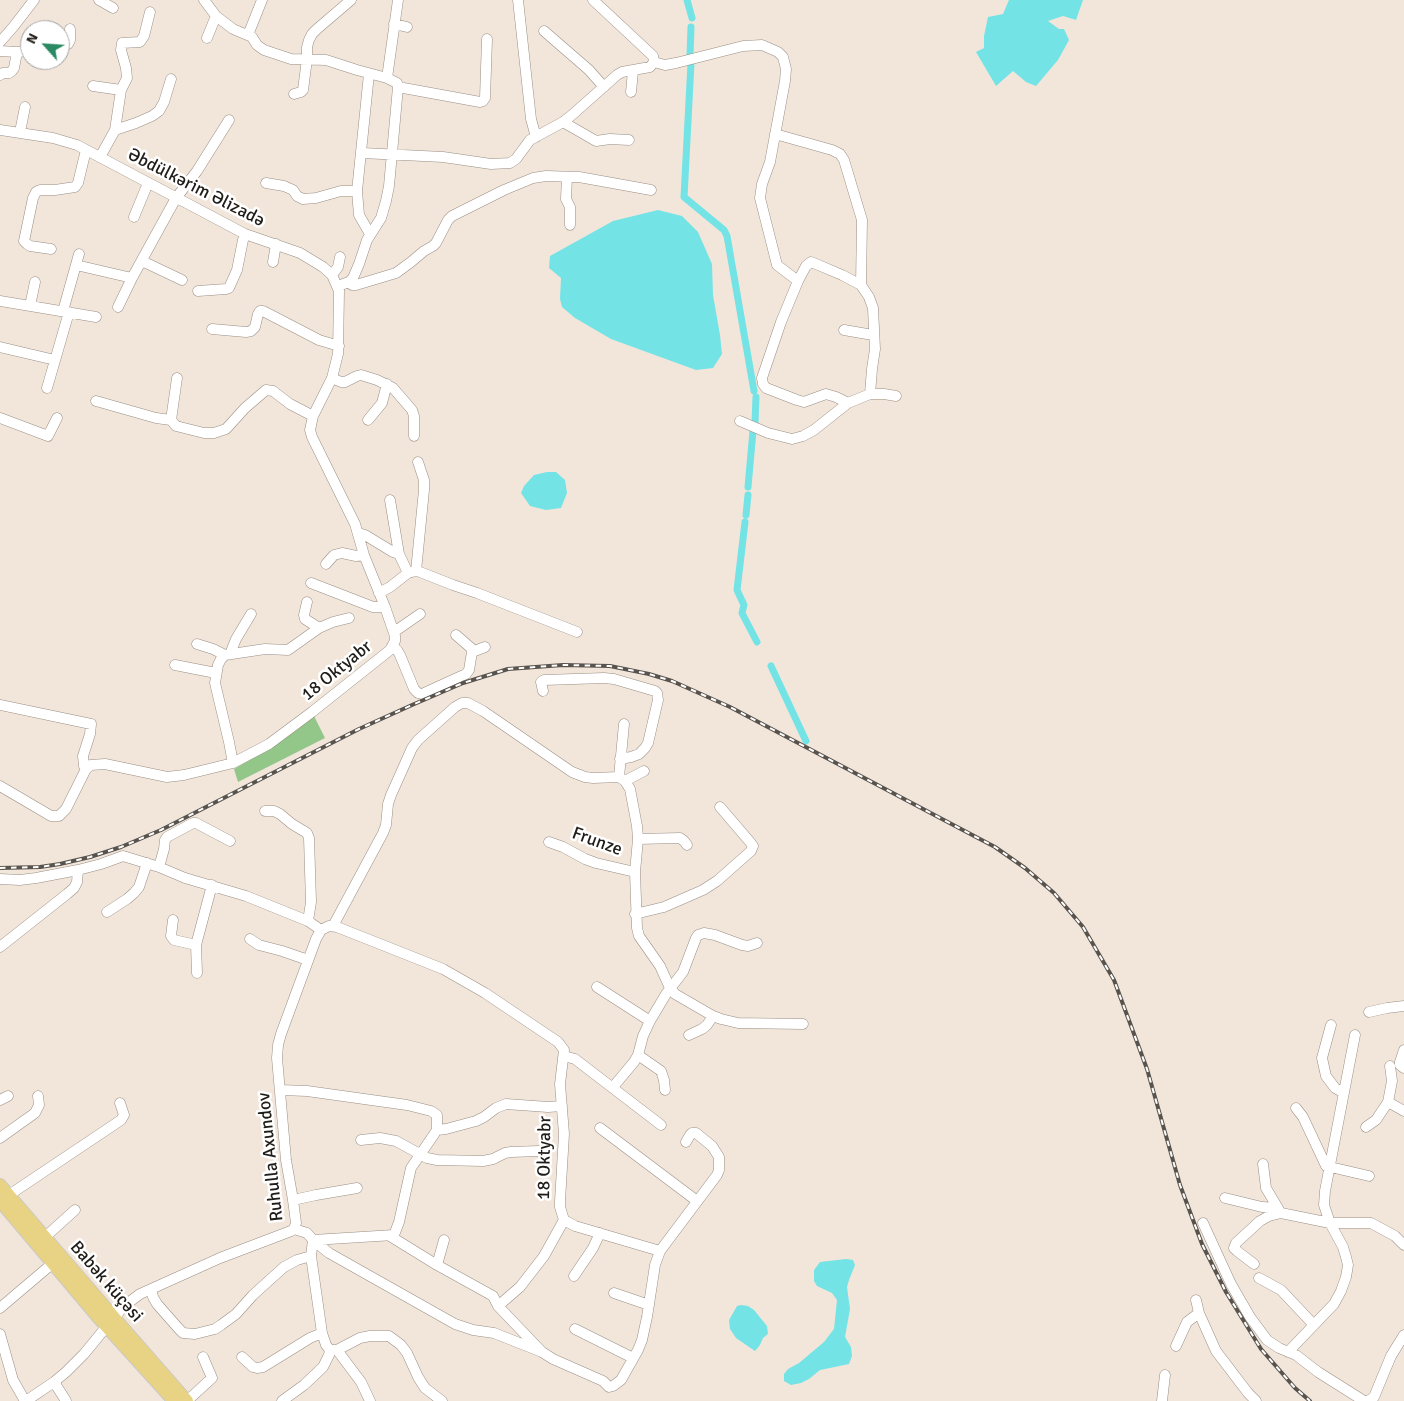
<!DOCTYPE html>
<html>
<head>
<meta charset="utf-8">
<style>
  body { margin:0 }
  #map { position:relative; width:1404px; height:1401px; overflow:hidden; background:#f2e6db; font-family:Signika,sans-serif }
  canvas { display:block }
  .north { position:absolute; left:20px; top:20px; width:50px; height:50px; box-sizing:border-box; background:#fff; border:1px solid #a6a4a3; border-radius:50%; rotate:296deg; font-size:14px; font-weight:700; line-height:20px; text-align:center; color:#201c18 }
  .north::after { content:''; display:block; margin:auto; width:18px; height:22px; background:#298a64; clip-path:polygon(50% 0,100% 100%,50% 72%,0 100%) }
</style>
</head>
<body>
<div id="map">
<canvas width="1404" height="1401"></canvas>
<div class="north">N</div>
</div>
<script>
const context = document.querySelector('canvas').getContext('2d');
context.lineJoin = 'round';
function fillPath(path, color) {
  context.fillStyle = color;
  context.fill(path, 'evenodd');
}
function shape(rows) {
  const path = new Path2D();
  for (const r of rows) {
    path.moveTo(r[0], r[1]);
    for (let i = 2; i < r.length; i += 2) path.lineTo(r[i], r[i + 1]);
  }
  return path;
}
function stroke(path, color, width, dash) {
  context.strokeStyle = color;
  context.lineWidth = width;
  context.lineCap = dash ? 'butt' : 'round';
  context.setLineDash(dash || []);
  context.stroke(path);
}
function drawText(font, color, halo, rows, align = 'center') {
  context.font = font + ' Signika,sans-serif';
  context.lineWidth = 5;
  context.setLineDash([]);
  context.textBaseline = 'middle';
  context.strokeStyle = halo;
  context.fillStyle = color;
  for (const [text, x, y, turn = 0] of rows) {
    context.save();
    context.translate(x, y);
    context.rotate((+turn || 0) * Math.PI / 180);
    context.textAlign = isNaN(turn) ? turn : align;
    if (halo) context.strokeText(text, 0, 0);
    context.fillText(text, 0, 0);
    context.restore();
  }
}
fillPath(shape([
  [314,716,325,738,238,782,234,769,276,744]
]), '#93c789');
fillPath(shape([
  [1009,0,1083,0,1076,20,1063,16,1048,21,1059,29,1064,29,1069,40,1058,60,1036,86,1026,82,1013,71,996,86,976,52,984,48,984,36,988,17,1003,14],
  [658,210,682,216,698,232,712,264,713,295,720,335,722,354,713,368,696,370,611,339,575,318,562,307,560,299,561,278,549,268,550,256,613,221],
  [547,472,556,472,565,480,567,493,561,508,546,510,530,506,521,493,524,486,534,475],
  [846,1259,853,1260,855,1265,849,1280,847,1287,850,1309,845,1337,851,1347,852,1356,849,1364,820,1370,809,1379,801,1383,791,1385,784,1381,784,1374,788,1369,799,1363,824,1342,834,1329,837,1300,832,1293,817,1286,814,1281,814,1270,820,1262],
  [741,1305,748,1306,754,1310,767,1326,768,1334,763,1338,760,1345,755,1351,736,1338,730,1329,729,1320,737,1306]
]), '#73e3e6');
stroke(shape([
  [687,0,692,18],
  [690,55,691,27],
  [691,63,684,197,724,230,727,236,754,391],
  [755,422,756,397],
  [748,487,753,431],
  [746,515,748,495],
  [745,522,737,590,744,605,742,613,757,642],
  [771,666,806,741]
]), '#73e3e6', 7);
const minor = shape([
  [99,0,113,8],
  [204,0,216,16,233,29,252,37,257,45,264,50,291,59,326,60,357,70,387,78,397,83,398,87,389,186,386,201,381,218,367,240,359,264,353,278,349,282,338,286],
  [518,0,531,119,536,137],
  [593,0,653,56,654,62],
  [394,24,407,27],
  [544,31,589,70,604,87],
  [248,35,262,0],
  [207,38,216,16],
  [0,42,14,26,34,0],
  [60,47,68,44,70,40,70,29],
  [0,51,17,52,30,51],
  [654,62,665,65,676,63,743,46,762,45,778,52,783,57,786,69,785,81,770,162,762,184,760,198,777,265,798,281],
  [369,74,357,191,359,215,370,234],
  [0,75,3,73,9,73,12,71,14,68,17,52],
  [387,78,398,0],
  [93,86,121,90],
  [398,87,480,102,483,101,485,98,487,39],
  [631,92,633,71],
  [294,94,301,92,303,90,307,59,307,47,309,40,312,34,317,29,351,0],
  [563,122,596,141,610,139,629,140],
  [0,130,53,138,77,145,245,234,300,253,323,267,332,275,339,291,338,354,332,378,313,416,310,430,312,437,355,524,364,555,385,607,395,636,395,641,390,650,312,712,269,744,233,763,184,775,167,777,105,764,91,765,86,769,66,809,59,816,51,816,46,813,0,786],
  [115,130,136,123,152,116,159,111,164,102,171,79],
  [20,132,25,107],
  [775,134,832,150,840,154,844,160,862,220,861,285,869,297,873,308,875,349,872,369,870,394],
  [362,153,443,157,491,164,510,163,516,159,530,140,563,122,572,115,617,75,622,72,650,67,654,62],
  [100,157,115,130,121,90,127,78,126,68,121,50,122,43,140,42,144,36,150,12],
  [567,177,566,199,570,207,570,225],
  [266,183,284,186,293,190,297,196,303,199,316,198,341,191,357,191],
  [134,217,148,183],
  [51,249,30,246,27,244,24,241,33,198,36,192,40,190,55,190,75,187,78,183,86,150],
  [142,261,182,280],
  [273,262,276,244],
  [76,265,132,278],
  [332,275,338,267,340,257],
  [349,282,352,285,356,285,396,273,411,262,424,251,433,246,436,243,448,220,452,216,504,190,533,178,546,176,579,177,651,190],
  [198,291,226,289,229,288,237,270,243,240,245,234],
  [0,301,96,317],
  [30,306,35,282],
  [118,307,132,278,176,198,197,171,229,120],
  [63,311,79,254],
  [212,329,246,332,251,331,255,327,258,314,260,311,263,311,319,340,339,346],
  [844,330,873,335],
  [0,347,55,360],
  [332,378,341,382,345,382,357,376,361,375,377,380,393,388,412,410,414,416,414,436],
  [47,388,69,312],
  [96,401,156,418,171,420,176,426,204,433,214,433,226,429,245,408,266,390,273,391,290,404,313,416],
  [848,403,836,397,826,394,804,402,797,400,766,388,763,384,762,378,781,322,798,281,806,266,811,262,816,264,842,275,861,285],
  [0,418,48,436,57,418],
  [171,420,177,378],
  [368,420,382,403,387,384],
  [740,421,768,433,792,439,803,436,814,430,848,403,870,394,884,394,896,396],
  [390,500,399,554,408,573],
  [358,533,365,535,393,552,399,554],
  [326,564,334,555,342,553,356,556,364,555],
  [416,571,424,490,424,480,418,462],
  [311,583,373,607,385,607],
  [379,593,390,587,408,573,416,571,420,572,453,585,477,593,577,632],
  [307,602,304,615,305,619,319,628],
  [394,632,420,614],
  [197,644,213,649,225,655],
  [392,646,397,650,400,655,414,689,418,693,422,694,457,678,466,674,469,670,472,652,471,648,456,635],
  [472,652,485,647],
  [230,654,236,639,251,614],
  [175,665,216,673],
  [543,691,541,682,544,680,604,678,614,679,655,691,657,693,658,700,648,743,645,748,639,754,631,757,620,759],
  [0,705,91,724,90,734,83,756,84,766,86,769],
  [233,763,229,742,215,683,218,665,221,659,225,655,265,649,288,650,319,628,333,622,349,618],
  [619,777,624,724],
  [625,781,644,771],
  [265,811,274,811,280,814,292,824,307,833,309,838,311,902,308,921],
  [638,839,680,838,684,841,687,845],
  [549,842,563,847,585,859,596,863,635,872],
  [159,867,164,849,165,840,167,837,193,823,196,823,230,841],
  [0,879,20,880,36,878,78,870,101,864,123,856,159,867,185,878,246,896,308,921,321,930],
  [107,912,127,899,134,893,139,887,147,863],
  [635,914,664,907,703,890,717,881,751,851,753,846,750,842,720,807],
  [173,920,171,936,174,940,196,945],
  [333,926,383,833,386,825,388,804,391,795,412,748,418,740,455,707,462,703,468,703,483,711,572,772,585,777,593,778,619,777,625,781,630,789,637,826,638,839,635,872,637,928,639,936,660,966,670,988,675,994,713,1016,721,1019,738,1023,803,1024],
  [250,939,259,945,282,951,308,960],
  [0,947,67,894,74,888,77,882,78,870],
  [197,973,196,945,212,885],
  [597,987,650,1021],
  [1369,1012,1387,1008,1404,1006],
  [1331,1025,1322,1058,1326,1076,1335,1088,1344,1093],
  [689,1035,702,1029,707,1025,713,1016],
  [1404,1050,1400,1062,1400,1065,1404,1068],
  [638,1055,661,1071,664,1080,665,1090],
  [564,1056,575,1059,661,1125],
  [1390,1066,1392,1081,1388,1102,1404,1111],
  [613,1087,634,1062,638,1055,643,1036,650,1021,666,994,683,972,696,938,698,935,704,933,715,935,742,945,748,946,757,943],
  [280,1090,307,1091,407,1105,431,1111,437,1115,437,1130],
  [0,1100,8,1096],
  [1296,1108,1303,1117,1326,1166,1369,1176],
  [1366,1127,1376,1120,1388,1102],
  [600,1128,697,1201],
  [0,1138,35,1113,39,1105,38,1096],
  [361,1140,380,1138,396,1141,427,1158,437,1160,483,1161,493,1159,505,1153,511,1152,539,1151],
  [1263,1164,1266,1188,1279,1210],
  [9,1195,121,1120,124,1115,120,1103],
  [1225,1198,1262,1207,1277,1208],
  [293,1200,316,1195,357,1188],
  [1203,1223,1231,1284,1250,1317,1267,1340,1279,1348,1296,1355,1318,1372,1364,1401],
  [294,1229,307,1233,313,1240,311,1256,322,1333,326,1345,330,1350,337,1350,361,1382,370,1401],
  [390,1236,437,1265,493,1296,498,1306,542,1352,553,1359,603,1381,609,1387,613,1386,621,1380,638,1350,642,1340,647,1317,655,1265,660,1251,717,1175,719,1170,719,1157,712,1146,696,1133,692,1133,690,1135,686,1142],
  [44,1238,75,1210],
  [1254,1264,1237,1251,1234,1248,1236,1243,1260,1221,1269,1216,1281,1213,1330,1223,1371,1223,1395,1236,1404,1245],
  [437,1265,444,1240],
  [574,1276,593,1248,600,1233],
  [1259,1278,1281,1290,1314,1325],
  [151,1289,153,1297,157,1304,179,1329,183,1333,195,1334,215,1329,221,1325,236,1314,253,1295,284,1267,297,1260,311,1256],
  [614,1293,649,1305],
  [1196,1300,1199,1313,1216,1351,1248,1393,1256,1401],
  [498,1306,520,1287,544,1256,564,1220],
  [0,1308,53,1263],
  [114,1318,124,1306,140,1294,220,1258,291,1231,294,1229,296,1223,293,1200,286,1160,277,1058,278,1045,281,1034,316,939,321,930,329,926,337,927,443,969,485,993,558,1042,564,1050,560,1084,564,1134,560,1201,560,1207,564,1220,575,1226,660,1251],
  [575,1329,633,1358],
  [0,1334,13,1380,25,1401],
  [1176,1346,1187,1322,1199,1313],
  [337,1350,360,1338,370,1336,389,1336,401,1345,407,1353,418,1377,425,1388,442,1401],
  [542,1352,494,1333,473,1330,455,1324,329,1253,313,1240,394,1235,399,1222,411,1168,437,1130,446,1129,476,1121,484,1117,496,1108,506,1104,548,1107,562,1106],
  [1288,1352,1334,1304,1341,1291,1346,1277,1348,1265,1346,1257,1343,1247,1330,1223,1324,1205,1325,1191,1355,1035],
  [242,1357,253,1367,257,1368,263,1367,310,1338,322,1333],
  [54,1382,66,1401],
  [26,1401,54,1382,66,1372,84,1354,107,1326],
  [187,1401,212,1378,203,1357],
  [282,1401,304,1385,323,1367,329,1355,330,1350],
  [1162,1401,1165,1375],
  [1368,1401,1374,1397,1391,1356,1404,1335]
]);
const major = shape([
  [0,1185,123,1328,187,1401],
  [0,1201,97,1316,174,1401]
]);
stroke(minor, '#998e84', 11);
stroke(major, '#c9c9c8', 14);
stroke(minor, '#fff', 10);
stroke(major, '#e8d284', 12);
const rail = shape([
  [0,868,40,867,60,864,90,857,121,847,161,830,359,729,412,705,463,683,508,669,563,665,610,666,649,674,672,681,730,707,995,847,1025,868,1054,893,1083,927,1114,980,1147,1069,1180,1185,1202,1244,1226,1292,1261,1349,1295,1388,1310,1401]
]);
stroke(rail, '#59534d', 4);
stroke(rail, '#fff', 2, [5.5]);
drawText('18px', '#201c18', '#fff', [
  ["Əbdülkərim Əlizadə",196,188,27],
  ["18 Oktyabr",337,671,-39],
  ["Frunze",597,842,20],
  ["Ruhulla Axundov",271,1157,-96],
  ["18 Oktyabr",545,1158,-89],
  ["Babək küçəsi",106,1282,49]
]);
</script>
</body>
</html>
